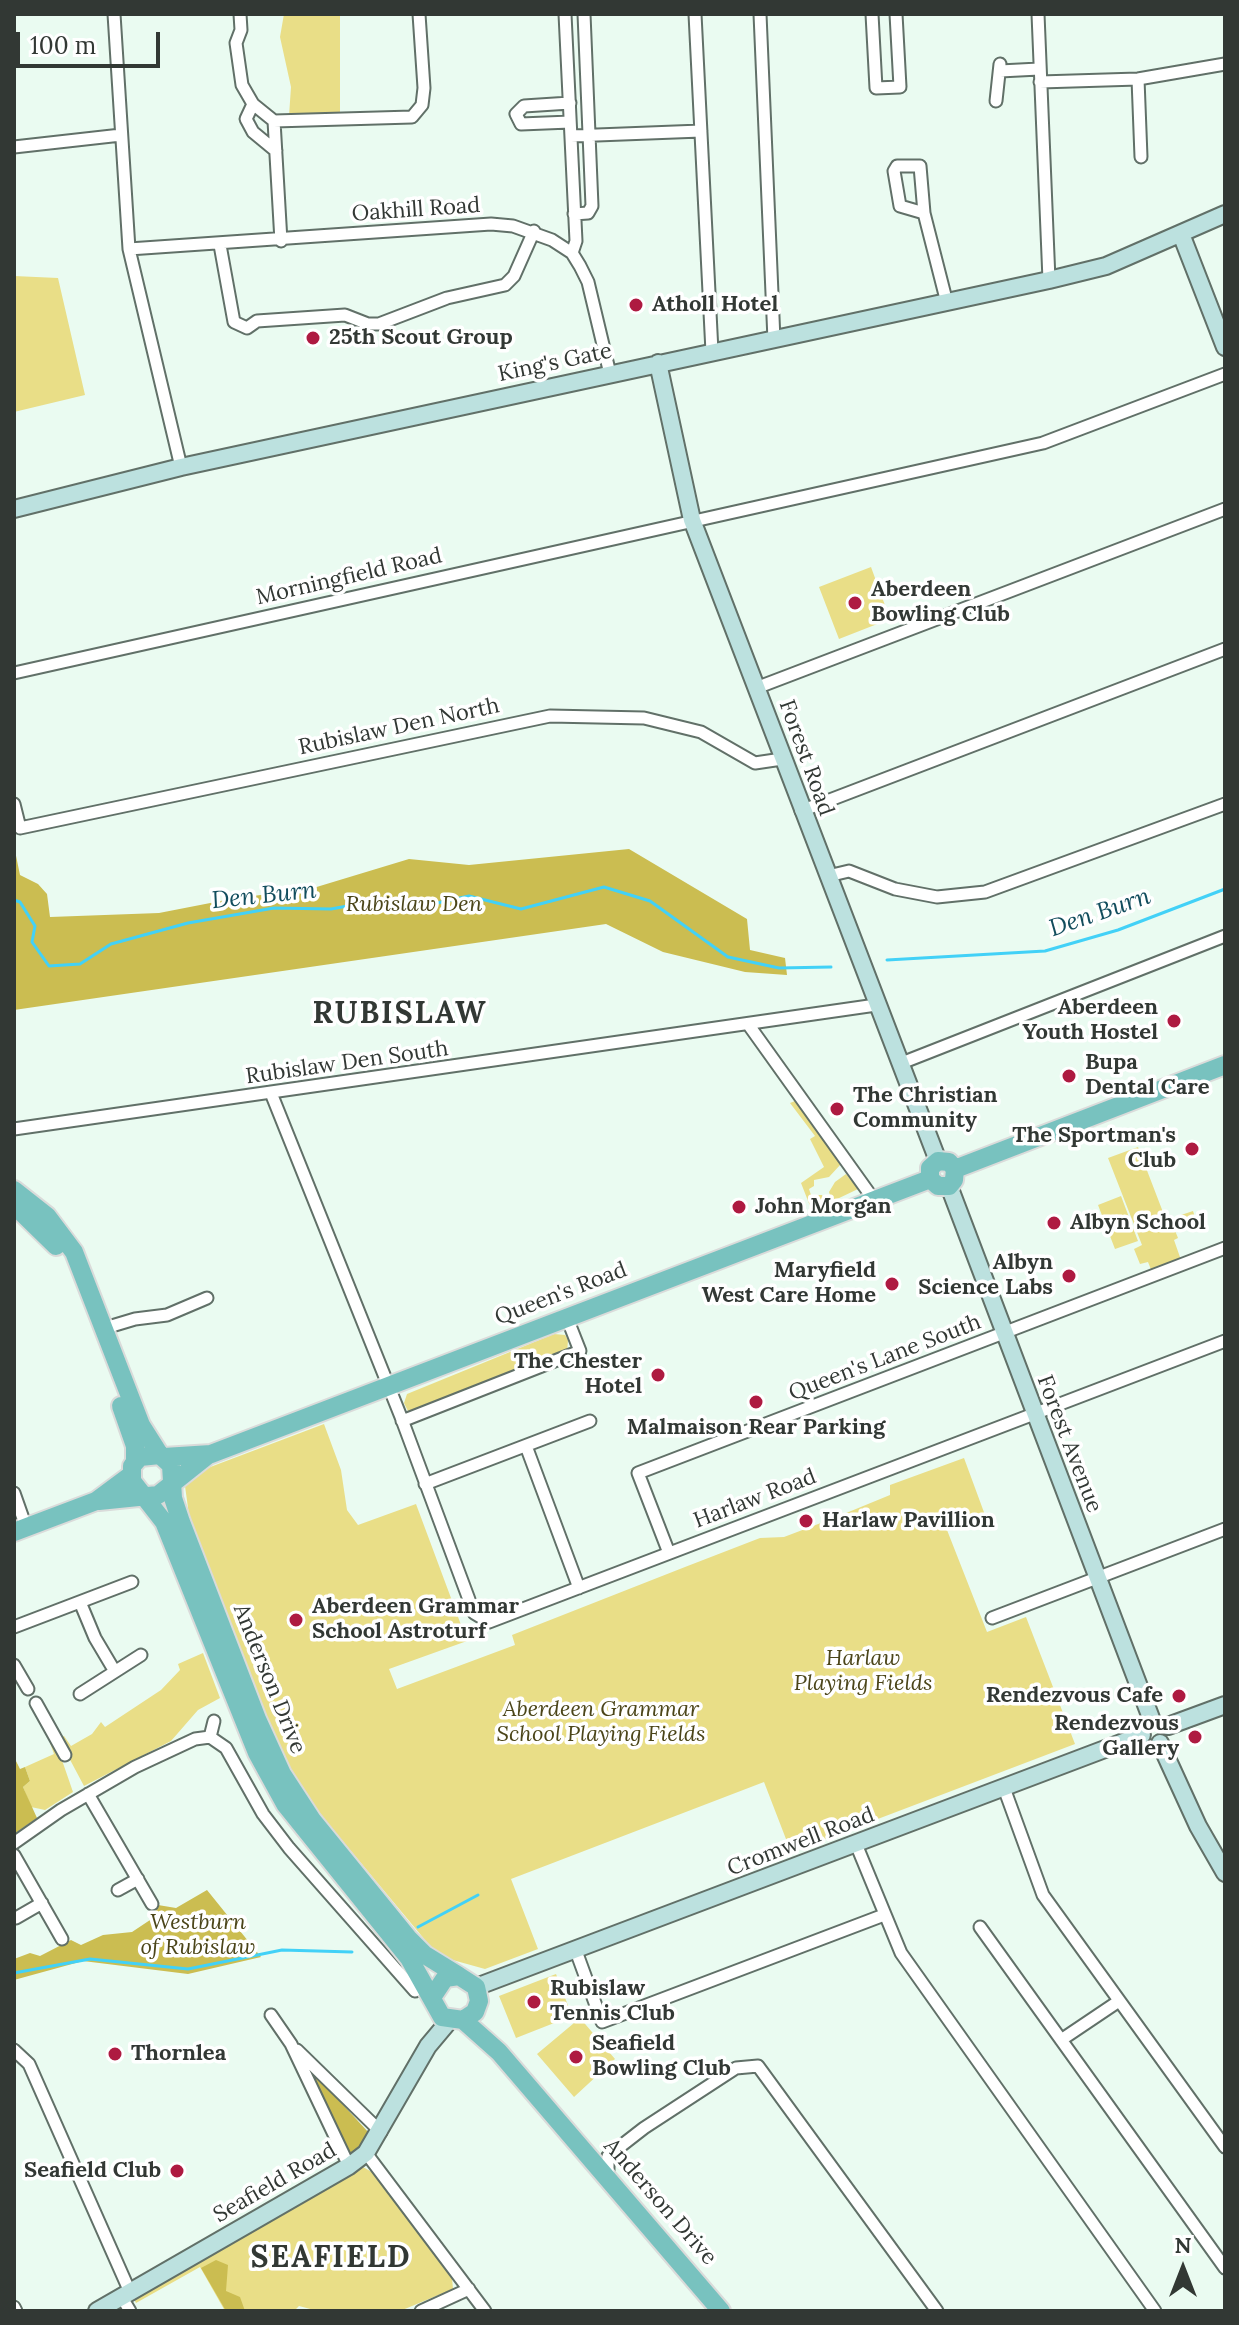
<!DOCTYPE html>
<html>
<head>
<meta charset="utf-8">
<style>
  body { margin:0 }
  #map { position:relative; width:1239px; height:2325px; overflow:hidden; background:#eafbf1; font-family:Lora,serif }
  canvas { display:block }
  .frame { position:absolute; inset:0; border:16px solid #323834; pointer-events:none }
  .north { position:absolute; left:1143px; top:2229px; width:80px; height:80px; -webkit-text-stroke:6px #fff; paint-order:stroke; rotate:0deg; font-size:22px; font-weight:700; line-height:32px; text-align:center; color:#323834 }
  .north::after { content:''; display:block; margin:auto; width:28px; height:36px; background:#323834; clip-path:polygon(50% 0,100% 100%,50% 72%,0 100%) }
  .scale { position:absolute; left:16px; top:32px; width:144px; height:36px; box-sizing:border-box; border:4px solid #323834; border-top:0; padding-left:10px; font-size:24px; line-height:28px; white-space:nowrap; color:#323834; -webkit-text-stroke:6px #fff; paint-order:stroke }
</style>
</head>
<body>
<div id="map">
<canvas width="1239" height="2325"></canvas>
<div class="frame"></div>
<div class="north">N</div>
<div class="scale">100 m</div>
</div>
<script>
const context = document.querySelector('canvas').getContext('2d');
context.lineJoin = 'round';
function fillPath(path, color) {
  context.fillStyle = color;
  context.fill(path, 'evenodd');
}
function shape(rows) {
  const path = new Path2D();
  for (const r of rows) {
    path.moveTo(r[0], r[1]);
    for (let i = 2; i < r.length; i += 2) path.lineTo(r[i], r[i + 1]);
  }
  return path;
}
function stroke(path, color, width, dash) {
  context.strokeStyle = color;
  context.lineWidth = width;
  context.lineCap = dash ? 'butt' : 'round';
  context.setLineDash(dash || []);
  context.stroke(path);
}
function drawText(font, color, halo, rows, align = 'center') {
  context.font = font + ' Lora,serif';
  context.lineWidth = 7;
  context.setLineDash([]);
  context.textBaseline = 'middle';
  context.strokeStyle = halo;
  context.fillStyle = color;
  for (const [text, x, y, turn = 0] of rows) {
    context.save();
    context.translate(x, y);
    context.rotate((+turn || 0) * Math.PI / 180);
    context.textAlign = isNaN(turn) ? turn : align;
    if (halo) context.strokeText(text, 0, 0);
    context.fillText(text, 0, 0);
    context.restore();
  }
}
fillPath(shape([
  [284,14,340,14,340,114,289,116,291,87,280,37],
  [14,276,58,278,85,395,14,412],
  [871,567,890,619,839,639,819,587],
  [795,1101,841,1164,829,1177,814,1180,814,1186,809,1189,811,1195,822,1195,824,1200,831,1198,829,1192,835,1182,846,1174,858,1189,812,1211,801,1183,824,1167,810,1139,815,1136,790,1103],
  [1138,1147,1166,1220,1193,1211,1196,1220,1174,1228,1178,1238,1174,1240,1181,1260,1152,1272,1148,1262,1140,1264,1134,1249,1142,1245,1108,1158],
  [1121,1196,1138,1241,1115,1249,1098,1205],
  [554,1334,565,1335,568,1340,567,1353,409,1413,404,1403,407,1394],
  [324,1424,341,1470,347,1510,358,1525,416,1504,467,1641,389,1669,397,1689,515,1645,512,1635,685,1567,760,1538,784,1537,834,1518,890,1495,890,1485,964,1458,985,1515,947,1530,987,1632,1026,1617,1075,1744,791,1852,764,1782,511,1879,538,1949,485,1969,449,1959,430,1946,321,1815,293,1773,270,1729,189,1515,185,1486,205,1469],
  [203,1653,220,1698,198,1710,171,1741,84,1786,59,1739,64,1736,71,1746,92,1734,101,1722,105,1727,161,1690,180,1670,178,1664],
  [55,1740,73,1792,45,1810,31,1807,23,1787,30,1781,25,1767,54,1754,50,1743],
  [556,1974,572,2016,516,2038,499,1996],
  [580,2018,615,2059,574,2097,537,2054],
  [363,2167,377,2175,452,2278,453,2289,400,2311,318,2311,299,2306,294,2311,225,2311,200,2267,136,2303,132,2295,351,2169]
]), '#e9de87');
fillPath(shape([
  [14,846,20,875,38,884,47,894,50,917,159,913,236,898,310,889,409,859,469,865,629,849,747,919,750,950,785,958,787,975,745,972,663,952,606,924,14,1010],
  [14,1757,20,1769,25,1767,30,1781,23,1787,37,1818,14,1834],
  [207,1890,261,1957,188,1974,83,1961,14,1980,14,1959,30,1953,40,1956,71,1940,81,1945,103,1935,132,1932,150,1920,150,1909,158,1905,176,1908],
  [301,2059,369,2133,356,2151,350,2154],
  [216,2260,228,2265,226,2291,240,2297,245,2311,226,2311,201,2268]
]), '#cbbd51');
stroke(shape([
  [14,900,20,902,35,926,32,942,49,966,80,964,111,944,188,923,274,908,331,909,364,903,428,905,469,896,521,909,604,887,650,901,728,957,779,968,831,967],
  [887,960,1045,951,1118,930,1225,889],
  [418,1927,478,1895],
  [14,1973,90,1959,188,1969,282,1950,352,1952]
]), '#42d1f7', 3);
const street = shape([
  [114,14,129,249,181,467],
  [240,14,241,30,236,43,242,85,253,104,274,121,412,117,422,105,424,88,419,14],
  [565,14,576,241,572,253],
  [695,14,712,352],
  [760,14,774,340],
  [872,14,876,88,900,87,896,14],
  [1038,14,1049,280],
  [1000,71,1039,69],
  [1138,79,1141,157],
  [1040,82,1138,79,1225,64],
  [996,101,1000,64],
  [570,103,524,106,516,114,521,124,570,122],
  [253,104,246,119,253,132,276,151],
  [274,121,281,241],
  [571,136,701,131],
  [14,147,121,135],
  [924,213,900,206,894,171,897,166,920,166,924,213,947,303],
  [574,214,588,213,592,206,584,14],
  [220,245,234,322,247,328,257,321,345,315,368,324,379,324,447,298,505,285,514,276,534,231],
  [129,249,491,224,513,226,552,240,572,253,580,266,588,282,610,374],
  [14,673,1043,443,1225,374],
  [756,688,1225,509],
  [14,804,20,828,550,716,644,718,701,732,755,763,782,759],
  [801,811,1225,649],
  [828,876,849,871,895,889,937,897,985,892,1225,804],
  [748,1024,874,1200],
  [899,1064,1225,936],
  [271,1093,401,1417,474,1613,489,1622,1225,1341],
  [14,1129,876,1005],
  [105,1328,135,1319,167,1315,207,1298],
  [402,1421,580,1351,567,1318],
  [526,1446,579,1588],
  [425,1484,590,1421],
  [14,1493,26,1527],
  [669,1553,638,1473,1225,1248],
  [80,1602,95,1638,114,1670],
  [992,1618,1225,1529],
  [14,1627,132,1582],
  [14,1665,28,1689],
  [80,1694,141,1655],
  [36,1703,65,1755],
  [210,1737,214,1721],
  [1004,1788,1043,1895,1225,2147],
  [88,1794,152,1904],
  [14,1843,61,1810,135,1767,195,1739,210,1737,226,1748,263,1814,289,1848,415,1991],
  [856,1844,901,1953,1155,2311],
  [14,1855,62,1939],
  [118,1890,138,1879],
  [16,1918,42,1903],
  [980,1927,1225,2268],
  [576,1951,602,2022,884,1915],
  [271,2015,291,2044,349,2166],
  [1061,2040,1119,2001],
  [14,2050,29,2064,130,2292],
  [297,2050,381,2132],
  [366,2153,485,2311],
  [608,2177,608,2156,644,2128,736,2068,758,2066,937,2311],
  [121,2296,130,2311],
  [14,2307,16,2311],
  [421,2311,469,2289]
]);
const secondary = shape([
  [1181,234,1225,347],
  [658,363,692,520,938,1161],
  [14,509,181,467,1049,280,1106,266,1225,214],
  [949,1186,1151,1718],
  [1168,1726,1225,1705],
  [1160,1743,1198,1826,1225,1873],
  [476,1987,1142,1735],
  [97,2311,349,2166,366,2153,428,2046,449,2021]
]);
const primary = shape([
  [955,1169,1225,1065],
  [930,1179,938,1186,949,1186,954,1180,955,1169],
  [930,1179,930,1168,938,1161,949,1162,955,1169],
  [14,1190,47,1216,74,1252,141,1425,160,1455],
  [14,1205,56,1246],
  [121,1406,135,1446,135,1461],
  [164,1457,211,1454,930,1179],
  [99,1501,158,1495,207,1456],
  [14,1532,96,1501,131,1475],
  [433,1996,445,1978,459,1976,476,1987,479,2001,475,2012,463,2020,442,2017,409,1958,285,1804,257,1753,164,1522,132,1481,132,1466,140,1457,160,1455,171,1465,173,1498,181,1522,257,1719,282,1774,312,1820,408,1938,425,1955,459,1976],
  [463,2020,499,2052,721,2311]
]);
stroke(street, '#617068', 15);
stroke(secondary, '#617068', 20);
stroke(primary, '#dadbda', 22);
stroke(street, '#fff', 11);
stroke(secondary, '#bce1df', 16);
stroke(primary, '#78c2bf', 18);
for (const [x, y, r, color] of [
  [636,305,8,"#ae1a41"],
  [313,338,8,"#ae1a41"],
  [855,603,8,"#ae1a41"],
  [1174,1021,8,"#ae1a41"],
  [1069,1076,8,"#ae1a41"],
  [837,1109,8,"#ae1a41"],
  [1192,1149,8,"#ae1a41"],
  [739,1207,8,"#ae1a41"],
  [1054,1223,8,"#ae1a41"],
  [1069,1276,8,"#ae1a41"],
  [892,1284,8,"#ae1a41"],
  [658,1375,8,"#ae1a41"],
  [756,1402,8,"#ae1a41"],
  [806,1521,8,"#ae1a41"],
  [296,1620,8,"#ae1a41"],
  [1179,1696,8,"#ae1a41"],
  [1195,1737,8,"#ae1a41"],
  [534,2002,8,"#ae1a41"],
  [115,2054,8,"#ae1a41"],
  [576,2057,8,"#ae1a41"],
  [177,2171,8,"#ae1a41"]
]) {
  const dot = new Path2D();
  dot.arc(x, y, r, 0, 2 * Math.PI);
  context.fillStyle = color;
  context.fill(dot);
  stroke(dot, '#fff', 3);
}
drawText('22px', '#323834', '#fff', [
  ["Oakhill Road",416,210,-4],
  ["King's Gate",555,363,-12],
  ["Morningfield Road",349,577,-13],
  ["Rubislaw Den North",399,727,-12],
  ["Forest Road",806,758,70],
  ["Rubislaw Den South",347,1063,-8],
  ["Queen's Road",561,1294,-21],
  ["Queen's Lane South",885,1358,-21],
  ["Forest Avenue",1069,1444,69],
  ["Harlaw Road",755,1499,-21],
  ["Anderson Drive",269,1679,68],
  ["Cromwell Road",801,1842,-21],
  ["Seafield Road",275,2183,-30],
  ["Anderson Drive",660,2202,49]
]);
drawText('bold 22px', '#323834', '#fff', [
  ["Atholl Hotel",652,305],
  ["25th Scout Group",329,338],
  ["Aberdeen",871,590],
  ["Bowling Club",871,615],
  ["Aberdeen",1158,1008,"right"],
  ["Youth Hostel",1158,1033,"right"],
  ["Bupa",1085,1063],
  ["Dental Care",1085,1088],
  ["The Christian",853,1096],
  ["Community",853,1121],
  ["The Sportman's",1176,1136,"right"],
  ["Club",1176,1161,"right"],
  ["John Morgan",755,1207],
  ["Albyn School",1070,1223],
  ["Albyn",1053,1263,"right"],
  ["Science Labs",1053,1288,"right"],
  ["Maryfield",876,1271,"right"],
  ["West Care Home",876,1296,"right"],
  ["The Chester",642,1362,"right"],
  ["Hotel",642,1387,"right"],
  ["Malmaison Rear Parking",756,1428,"center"],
  ["Harlaw Pavillion",822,1521],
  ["Aberdeen Grammar",312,1607],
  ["School Astroturf",312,1632],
  ["Rendezvous Cafe",1163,1696,"right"],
  ["Rendezvous",1179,1724,"right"],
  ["Gallery",1179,1749,"right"],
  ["Rubislaw",550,1989],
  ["Tennis Club",550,2014],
  ["Seafield",592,2044],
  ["Bowling Club",592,2069],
  ["Thornlea",131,2054],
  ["Seafield Club",161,2171,"right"]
], 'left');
drawText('italic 22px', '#4b4519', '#fff', [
  ["Rubislaw Den",414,905],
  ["Harlaw",863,1659],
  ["Playing Fields",863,1684],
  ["Aberdeen Grammar",601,1710],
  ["School Playing Fields",601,1735],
  ["Westburn",198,1923],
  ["of Rubislaw",198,1948]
]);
drawText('italic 24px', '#124d5d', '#fff', [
  ["Den Burn",264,896,-6],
  ["Den Burn",1100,913,-19]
]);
context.letterSpacing = '2px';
drawText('bold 30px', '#323834', '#fff', [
  ["RUBISLAW",400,1014],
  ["SEAFIELD",331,2258]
]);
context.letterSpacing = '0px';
</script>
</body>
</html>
